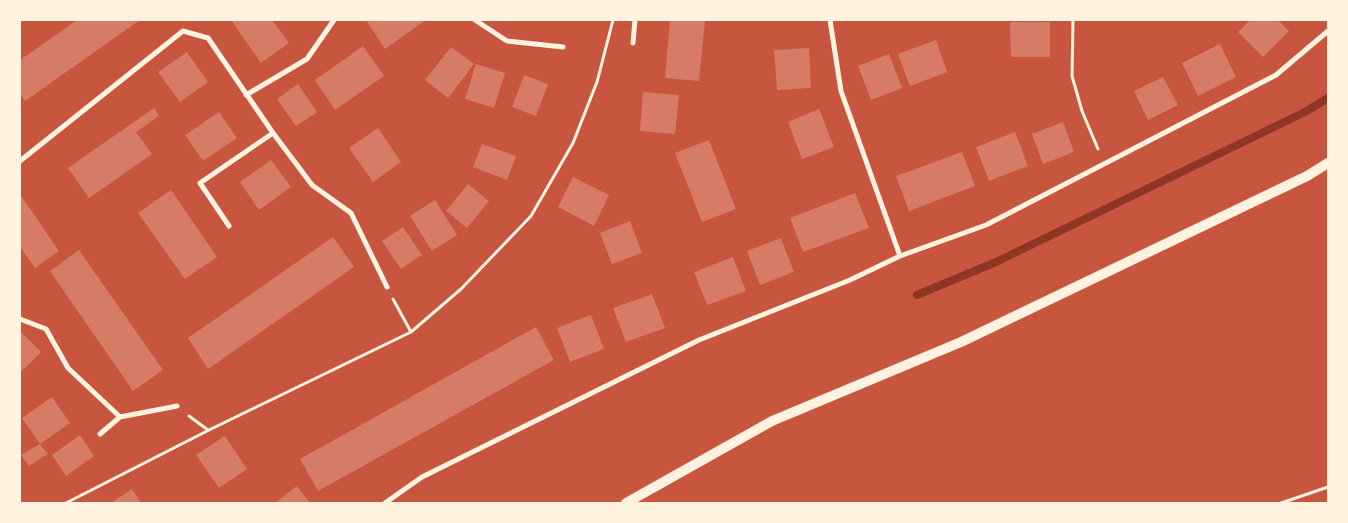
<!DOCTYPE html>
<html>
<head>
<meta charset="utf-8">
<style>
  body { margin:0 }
  #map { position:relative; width:1348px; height:523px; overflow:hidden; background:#c8553d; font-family:Karla,sans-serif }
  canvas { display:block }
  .frame { position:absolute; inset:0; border:21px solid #fff3e0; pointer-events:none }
</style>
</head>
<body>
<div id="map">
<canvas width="1348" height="523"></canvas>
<div class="frame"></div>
</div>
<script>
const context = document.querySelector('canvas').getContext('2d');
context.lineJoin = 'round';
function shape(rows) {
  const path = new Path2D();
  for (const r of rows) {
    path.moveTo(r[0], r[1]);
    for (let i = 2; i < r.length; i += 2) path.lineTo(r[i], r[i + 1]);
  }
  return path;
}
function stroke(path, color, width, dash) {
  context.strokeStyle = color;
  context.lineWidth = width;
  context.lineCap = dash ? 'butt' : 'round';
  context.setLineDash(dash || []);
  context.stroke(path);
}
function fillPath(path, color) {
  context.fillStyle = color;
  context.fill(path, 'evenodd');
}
stroke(shape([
  [917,295,996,262,1305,112,1328,98]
]), '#8f3625', 8);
fillPath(shape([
  [77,20,140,20,25,101,20,94,20,60],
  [231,20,272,20,289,43,261,63],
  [366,20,426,20,385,49],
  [670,20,705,20,699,81,665,78],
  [1250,20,1278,20,1289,31,1263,57,1238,32],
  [1010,22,1050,22,1050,57,1011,57],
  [936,40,947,72,910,86,898,54],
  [1220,44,1236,77,1198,96,1182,63],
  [363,46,384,76,335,110,315,80],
  [451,47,474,64,448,98,425,80],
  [809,48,811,88,777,90,774,50],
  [187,52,208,82,180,102,158,72],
  [889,54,902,88,871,100,858,66],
  [476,64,505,73,494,108,465,99],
  [524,75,548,84,536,116,512,107],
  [1163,77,1178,105,1148,120,1134,91],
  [298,84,317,112,296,126,277,99],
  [643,92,679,95,675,134,640,131],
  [154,108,159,116,136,132,152,154,89,198,68,168],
  [819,109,834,147,802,159,788,122],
  [219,112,237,138,203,161,185,135],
  [1063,122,1074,152,1043,164,1032,134],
  [378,128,401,162,373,182,349,148],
  [1015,132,1028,166,989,181,976,147],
  [709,140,736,209,702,222,675,153],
  [482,144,516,156,507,180,473,167],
  [962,152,975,186,909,211,896,176],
  [271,160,291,187,259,210,240,182],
  [573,177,609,195,594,226,558,207],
  [468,184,489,201,467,228,446,211],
  [171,190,217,257,185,279,138,213],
  [855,193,869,228,803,252,790,218],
  [20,194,59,251,35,268,20,247],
  [435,200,457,235,432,251,410,216],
  [630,221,642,253,612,264,600,233],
  [403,227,422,255,401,269,382,241],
  [333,237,354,267,208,369,188,338],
  [781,238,794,272,760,285,747,251],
  [79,250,163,370,133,391,50,271],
  [733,257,746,291,707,305,694,272],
  [652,294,665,328,626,342,613,308],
  [591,315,604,349,570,362,557,328],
  [536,327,554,360,318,491,300,459],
  [20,331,41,352,20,373],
  [52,397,70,423,40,444,22,418],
  [80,435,94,456,66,476,52,455],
  [225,436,247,469,219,488,196,455],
  [40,444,48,454,29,466,21,455],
  [297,486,310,503,275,503],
  [132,489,141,503,111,503]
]), '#d67c66');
stroke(shape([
  [1073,20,1072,76,1082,111,1098,149],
  [393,299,411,332],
  [189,416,208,430],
  [66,503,209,430,411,332,461,289,531,216,573,143,597,82,613,20],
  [1281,503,1328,487]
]), '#fff3e0', 3);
stroke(shape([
  [475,20,507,41,563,47],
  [830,20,841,91,900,256],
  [633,43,635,20],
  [246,95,307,59,334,20],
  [20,161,183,31,208,38,273,133,312,185,351,213,387,287],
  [229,226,200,183,273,133],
  [20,319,46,329,68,368,120,417,100,434],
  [120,417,177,406],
  [385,503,422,477,699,340,850,280,900,256,986,225,1276,75,1328,31]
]), '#fff3e0', 5);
stroke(shape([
  [626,503,772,421,961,342,1307,176,1328,163]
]), '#fff3e0', 10);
</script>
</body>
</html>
